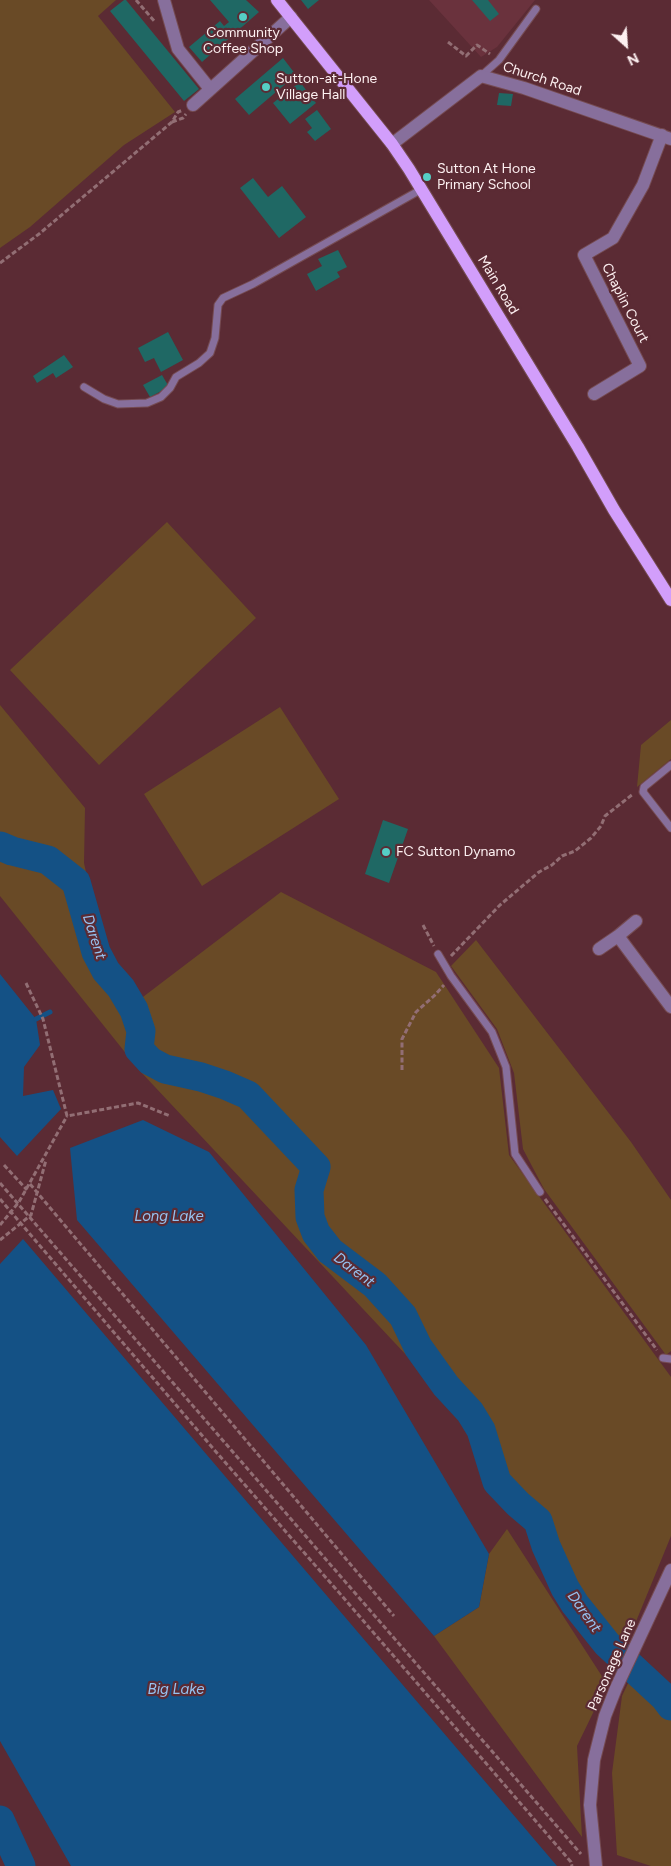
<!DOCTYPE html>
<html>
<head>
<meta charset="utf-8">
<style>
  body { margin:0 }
  #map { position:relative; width:671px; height:1866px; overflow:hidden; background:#5b2b34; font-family:Figtree,sans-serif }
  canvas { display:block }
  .north { position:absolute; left:601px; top:20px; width:50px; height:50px; -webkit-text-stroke:4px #5b2b34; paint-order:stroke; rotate:154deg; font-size:14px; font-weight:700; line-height:20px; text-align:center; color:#fdf0f1 }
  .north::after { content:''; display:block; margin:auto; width:18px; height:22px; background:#fdf0f1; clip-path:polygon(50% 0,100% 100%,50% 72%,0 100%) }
</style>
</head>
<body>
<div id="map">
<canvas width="671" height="1866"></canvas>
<div class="north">N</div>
</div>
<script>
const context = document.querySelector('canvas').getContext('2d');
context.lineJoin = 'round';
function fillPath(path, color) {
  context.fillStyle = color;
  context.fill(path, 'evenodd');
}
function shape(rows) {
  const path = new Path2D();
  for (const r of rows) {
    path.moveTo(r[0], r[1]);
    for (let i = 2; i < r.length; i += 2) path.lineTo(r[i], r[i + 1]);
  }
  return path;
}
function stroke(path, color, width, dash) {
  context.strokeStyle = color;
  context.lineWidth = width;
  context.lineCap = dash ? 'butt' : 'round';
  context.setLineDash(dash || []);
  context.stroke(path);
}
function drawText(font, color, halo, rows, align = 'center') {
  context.font = font + ' Figtree,sans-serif';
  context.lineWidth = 4.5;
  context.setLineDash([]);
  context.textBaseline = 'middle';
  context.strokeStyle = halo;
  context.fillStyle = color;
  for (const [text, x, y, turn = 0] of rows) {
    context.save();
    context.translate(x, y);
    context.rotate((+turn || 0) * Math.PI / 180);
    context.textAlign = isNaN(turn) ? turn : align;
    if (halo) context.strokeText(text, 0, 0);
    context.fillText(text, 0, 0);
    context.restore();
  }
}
fillPath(shape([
  [429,0,535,0,497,47,481,57]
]), '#6a323d');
fillPath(shape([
  [0,0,116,0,98,16,175,112,124,145,30,227,0,248],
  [167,522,256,618,99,765,10,670],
  [0,705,85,808,84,863,104,954,135,1003,281,892,436,972,499,1068,509,1155,671,1377,671,1536,635,1624,623,1649,575,1594,541,1517,502,1478,476,1411,417,1336,423,1373,140,1071,0,896],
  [280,707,339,799,202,886,144,794],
  [671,720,671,759,637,787,641,745],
  [476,940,631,1142,671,1200,671,1351,666,1355,544,1189,523,1149,514,1073,497,1029,451,966],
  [507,1529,607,1684,577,1746,582,1837,434,1636,479,1607,489,1554],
  [631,1677,671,1719,671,1866,651,1866,617,1855,612,1773,622,1696]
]), '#694a26');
fillPath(shape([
  [0,974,36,1019,40,1045,24,1067,23,1096,53,1090,61,1109,17,1156,0,1137],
  [143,1120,209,1152,366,1345,489,1554,479,1607,434,1636,77,1220,70,1148],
  [23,1239,557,1866,71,1866,0,1741,0,1264]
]), '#145185');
stroke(shape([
  [36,1019,50,1012]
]), '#145185', 5);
stroke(shape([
  [0,846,12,851,48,860,76,882,96,952,106,971,121,988,134,1010,141,1031,139,1049,150,1061,165,1069,201,1077,225,1085,248,1095,316,1167,309,1190,310,1217,316,1233,330,1251,375,1285,403,1316,418,1347,446,1386,470,1412,481,1430,497,1482,518,1504,538,1521,546,1546,565,1588,575,1604,607,1644,665,1698,671,1706],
  [0,1820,21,1866]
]), '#145185', 29);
fillPath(shape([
  [124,0,126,0,199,89,184,101,110,11],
  [210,0,246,0,259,12,202,62,189,47,220,21,224,26,229,22],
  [301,0,319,0,308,9],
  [472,0,488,0,499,14,490,21],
  [283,58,296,75,249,115,235,99],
  [300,82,316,103,290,124,273,103],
  [499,93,513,94,511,106,497,105],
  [317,110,331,129,315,141,307,132,312,128,305,119],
  [253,178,268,197,282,186,306,217,279,238,240,188],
  [338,250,347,267,337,272,340,277,316,291,307,274,322,266,318,259],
  [168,332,183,360,161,372,154,358,145,362,138,348],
  [64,355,73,367,56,378,53,373,37,383,33,376],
  [162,375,169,387,150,397,143,385],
  [383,820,408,829,389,883,365,874]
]), '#1f6864');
const service = shape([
  [481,76,499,60,536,9],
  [84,387,104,399,118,404,147,403,161,397,170,388,176,377,199,363,210,353,215,338,218,305,223,298,253,284,422,189],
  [671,765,644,787,643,792,671,828],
  [438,954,451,976,492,1032,506,1067,515,1154,540,1192],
  [663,1358,671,1359]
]);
const minor = shape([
  [164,0,178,49,210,89],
  [193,105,291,17],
  [392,144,481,76,524,88,671,139],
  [594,394,640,366,584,255,613,238,643,185,662,135],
  [618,936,636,921],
  [599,949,618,936,671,1007]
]);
const tertiary = shape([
  [596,1866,590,1805,594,1760,605,1716,616,1688,671,1570]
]);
const primary = shape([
  [277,0,392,144,409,169,578,447,614,510,671,600]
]);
stroke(service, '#754b52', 9);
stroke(minor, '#754b52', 14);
stroke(tertiary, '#754b52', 14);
stroke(primary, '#754b52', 14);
stroke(shape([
  [136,0,155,22],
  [448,42,466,56,477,45,490,54],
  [172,122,183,118,186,114],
  [0,263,39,234,172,122,178,112,183,110],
  [423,925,434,946],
  [451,956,500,905,539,872,552,865,562,856,575,851,591,838,601,826,605,816,633,794],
  [26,983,43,1019,67,1116,138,1103,170,1116],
  [402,1070,402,1039,416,1012,434,996,444,985],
  [4,1165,27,1190],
  [0,1183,581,1854],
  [30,1184,394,1616],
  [0,1199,217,1453,342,1596,571,1862,572,1866],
  [545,1199,657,1350],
  [0,1225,19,1202,67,1116],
  [0,1240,31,1215,46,1160]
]), '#926e74', 3, [5, 2.5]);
stroke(service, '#876f9c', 7);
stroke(minor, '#876f9c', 12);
stroke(tertiary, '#876f9c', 12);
stroke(primary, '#d29efb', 12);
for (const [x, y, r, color] of [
  [243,17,5,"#55cec5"],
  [266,87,5,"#55cec5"],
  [427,177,5,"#55cec5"],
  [386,852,5,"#55cec5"]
]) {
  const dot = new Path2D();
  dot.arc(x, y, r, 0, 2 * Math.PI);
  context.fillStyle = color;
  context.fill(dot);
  stroke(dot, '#5b2b34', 2);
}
drawText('14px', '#fdf0f1', '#5b2b34', [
  ["Community",243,33,"center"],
  ["Coffee Shop",243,49,"center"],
  ["Sutton-at-Hone",276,79],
  ["Village Hall",276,95],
  ["Sutton At Hone",437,169],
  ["Primary School",437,185],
  ["FC Sutton Dynamo",396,852]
], 'left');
drawText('14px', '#fdf0f1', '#5b2b34', [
  ["Church Road",542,79,18],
  ["Main Road",498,285,59],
  ["Chaplin Court",625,303,63],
  ["Parsonage Lane",612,1665,-66]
]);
drawText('italic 15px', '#96c3f1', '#5b2b34', [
  ["Darent",94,937,72],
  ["Long Lake",169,1217],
  ["Darent",354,1270,37],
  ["Darent",584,1612,55],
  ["Big Lake",176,1690]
]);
</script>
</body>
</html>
